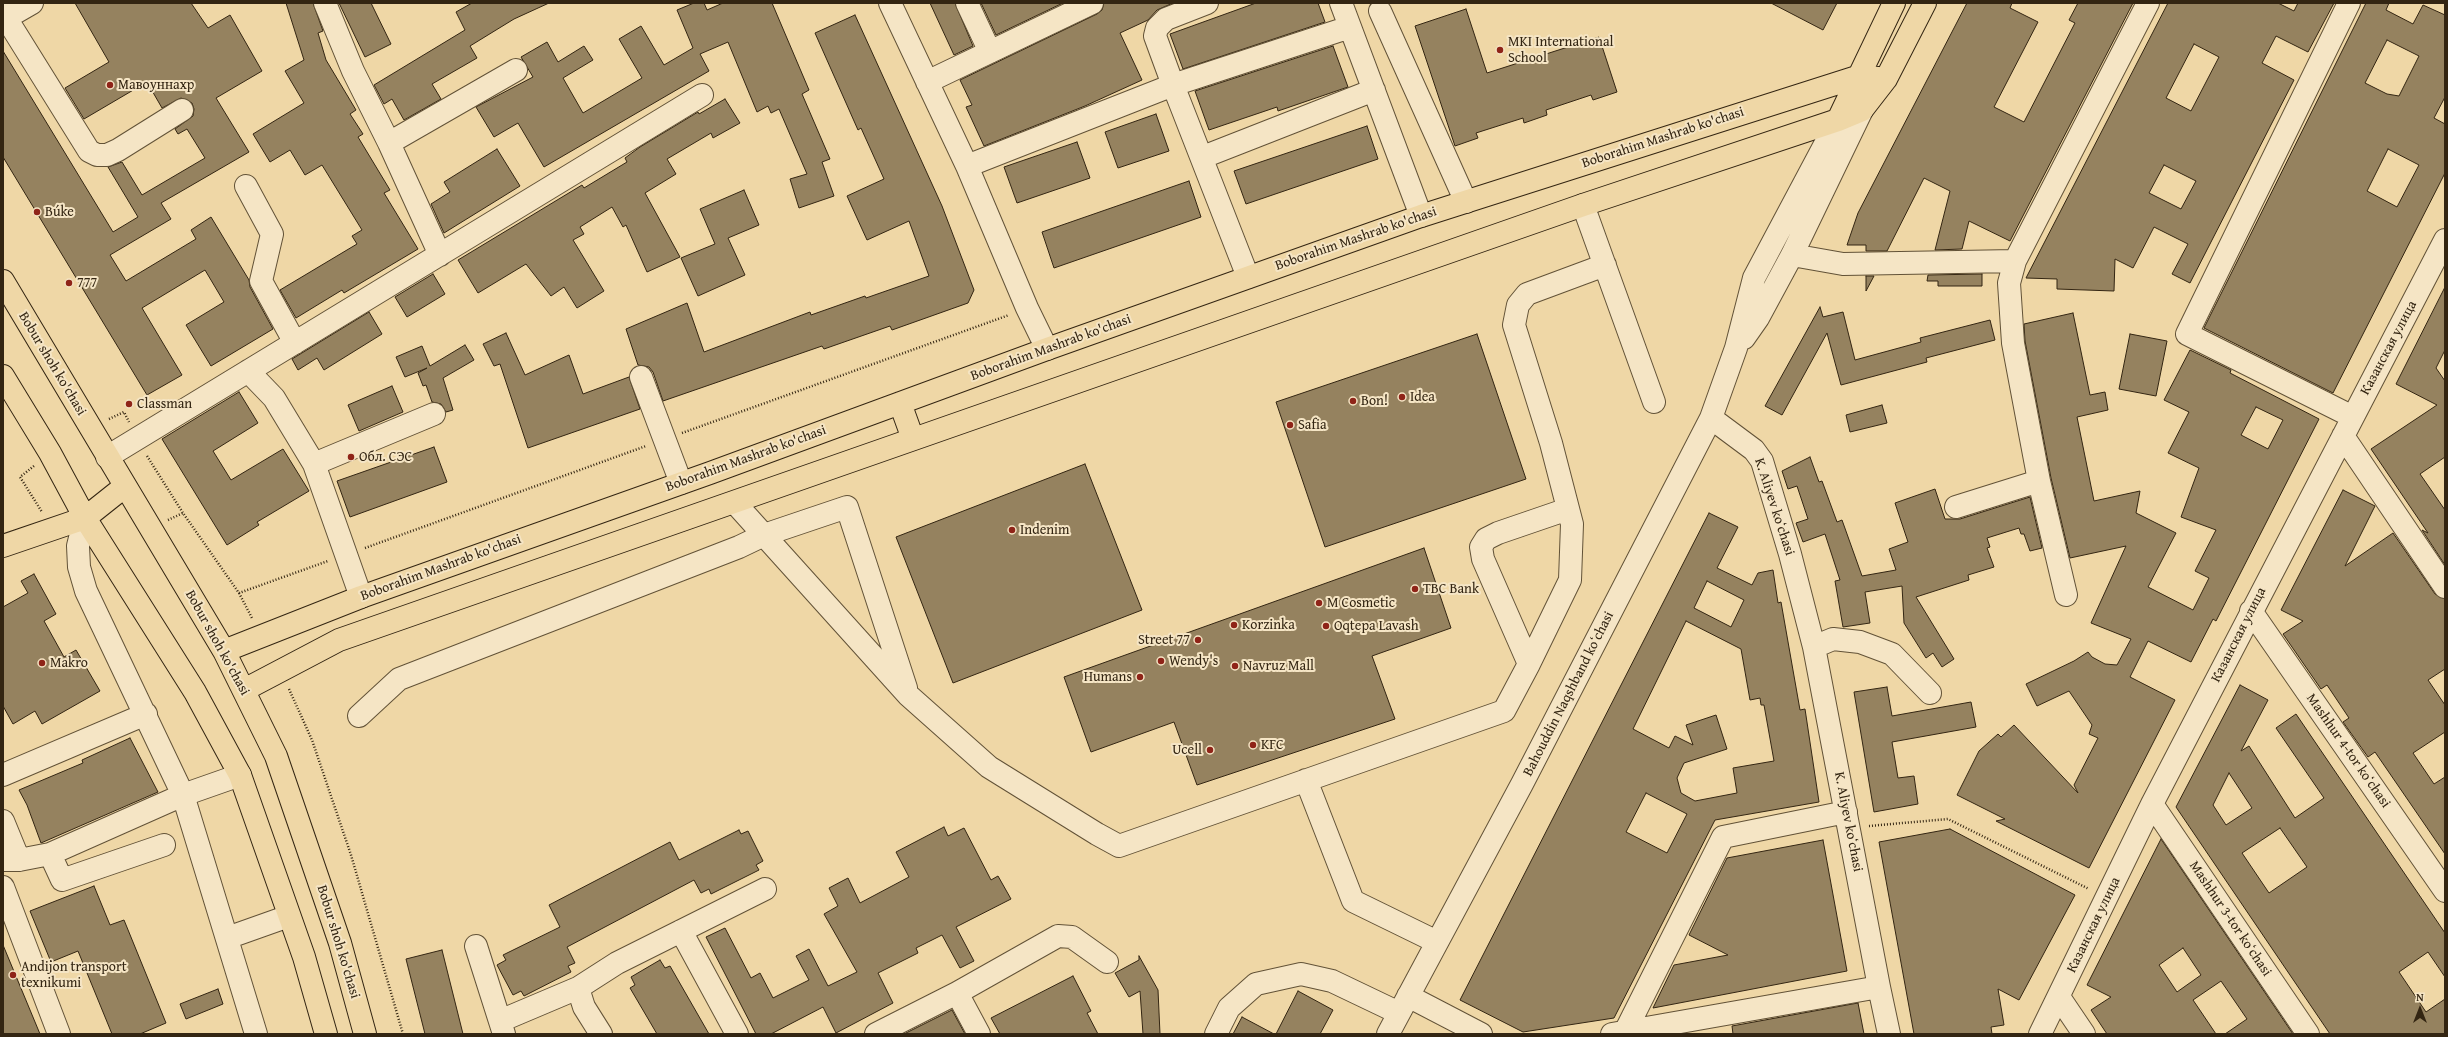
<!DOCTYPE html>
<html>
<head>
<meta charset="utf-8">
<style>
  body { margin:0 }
  #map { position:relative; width:2448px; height:1037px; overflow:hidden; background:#efd7a6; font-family:"Gentium Book Plus",serif }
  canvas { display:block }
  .frame { position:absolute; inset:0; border:4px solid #332512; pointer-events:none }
  .north { position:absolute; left:2400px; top:989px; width:40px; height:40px; -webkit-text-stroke:3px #f5e5c5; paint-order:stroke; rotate:0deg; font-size:11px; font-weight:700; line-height:16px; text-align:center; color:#332512 }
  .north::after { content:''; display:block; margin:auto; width:14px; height:18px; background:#332512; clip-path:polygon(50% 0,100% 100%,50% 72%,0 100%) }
</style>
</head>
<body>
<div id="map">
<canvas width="2448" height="1037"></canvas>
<div class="frame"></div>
<div class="north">N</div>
</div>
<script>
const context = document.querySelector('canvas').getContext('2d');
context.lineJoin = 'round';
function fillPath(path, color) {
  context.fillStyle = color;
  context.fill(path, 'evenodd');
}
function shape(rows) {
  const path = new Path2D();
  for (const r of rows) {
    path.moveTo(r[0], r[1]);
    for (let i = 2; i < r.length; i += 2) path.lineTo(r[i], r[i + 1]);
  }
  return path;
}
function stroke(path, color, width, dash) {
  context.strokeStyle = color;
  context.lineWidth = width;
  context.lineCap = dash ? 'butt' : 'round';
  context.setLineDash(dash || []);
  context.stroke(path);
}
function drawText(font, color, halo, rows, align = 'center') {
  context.font = font + ' "Gentium Book Plus",serif';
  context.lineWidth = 4;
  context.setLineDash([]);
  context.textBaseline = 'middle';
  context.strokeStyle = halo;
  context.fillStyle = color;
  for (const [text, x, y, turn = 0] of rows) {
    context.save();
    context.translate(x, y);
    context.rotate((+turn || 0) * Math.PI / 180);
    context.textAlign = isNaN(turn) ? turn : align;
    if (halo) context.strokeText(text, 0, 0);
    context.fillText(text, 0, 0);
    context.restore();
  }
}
const building = shape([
  [75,3,191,3,208,28,230,15,262,71,216,98,249,152,161,203,171,219,110,255,126,281,196,239,191,230,211,217,249,280,250,287,273,329,211,366,186,325,224,302,205,270,142,308,182,375,147,395,3,157,3,51,113,232,138,217,108,167,122,162,142,195,205,158,187,129,178,134,175,129,193,116,194,109,192,103,181,98,162,108,147,82,84,119,65,88,109,62,75,3],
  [286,3,313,3,323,31,318,33,326,60,356,110,350,114,363,134,358,137,390,190,384,193,418,249,344,293,342,290,296,318,280,290,357,244,352,236,362,230,322,165,305,175,290,150,270,162,253,134,304,103,285,71,304,60,286,3],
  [339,3,371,3,391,44,365,57,339,3],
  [472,3,549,3,514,19,470,46,477,58,432,84,441,99,404,120,392,99,384,104,374,85,465,30,456,12,472,3],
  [694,3,704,3,707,10,723,3,772,3,809,90,802,94,830,159,822,162,834,196,799,208,790,179,807,174,779,109,771,113,768,106,757,112,728,42,700,54,709,71,544,167,518,123,494,137,476,107,533,77,521,57,547,42,558,62,584,46,593,60,563,78,583,113,642,78,619,39,641,26,664,65,693,48,677,10,694,3],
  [930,3,955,3,973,46,954,55,930,3],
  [981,3,1063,3,996,35,981,3],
  [1104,3,1173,3,1157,10,1148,20,1120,33,1142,80,1085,106,984,146,966,107,972,105,960,80,1097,14,1102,10,1104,3],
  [1256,3,1318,3,1325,22,1183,69,1170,34,1256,3],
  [1771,3,1837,3,1823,30,1771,3],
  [1967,3,2012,3,2010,8,2038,22,1994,107,2024,122,2075,23,2069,20,2078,3,2133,3,2010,241,1969,221,1962,249,1935,250,1950,191,1924,178,1887,251,1866,251,1866,245,1847,245,1858,213,1967,3],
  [2168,3,2278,3,2294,11,2298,3,2334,3,2308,52,2276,36,2262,63,2294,80,2190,283,2172,274,2188,244,2154,227,2133,268,2115,259,2114,291,2057,289,2057,279,2026,278,2168,3],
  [2194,44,2219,57,2191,111,2166,98,2194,44],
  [2164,165,2196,181,2181,209,2149,193,2164,165],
  [2366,3,2389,3,2386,10,2413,24,2423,5,2445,15,2445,97,2434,118,2445,124,2445,173,2333,393,2204,328,2366,3],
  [2387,40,2419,56,2399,96,2387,94,2365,83,2387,40],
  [2388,149,2419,165,2397,207,2367,191,2388,149],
  [1466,9,1487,73,1599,37,1617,92,1593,100,1591,95,1546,110,1547,115,1524,123,1523,118,1476,133,1478,138,1455,146,1415,26,1466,9],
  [855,15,942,206,974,290,968,303,892,330,890,326,824,349,822,346,663,401,653,372,649,367,638,365,626,329,687,303,704,352,810,312,811,315,865,296,866,298,929,276,909,221,867,240,847,196,884,179,861,128,858,130,815,33,855,15],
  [1333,46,1348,87,1278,111,1277,107,1209,130,1195,91,1333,46],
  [725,99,740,123,713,138,711,133,667,159,676,174,645,193,680,257,647,272,626,225,623,227,612,207,580,227,584,234,573,240,604,291,577,308,564,287,551,296,526,264,478,293,458,260,582,185,584,188,627,162,625,158,640,147,698,112,699,114,725,99],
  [1156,114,1169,151,1118,168,1105,132,1156,114],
  [1367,126,1378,159,1246,204,1234,171,1367,126],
  [1077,142,1090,178,1017,203,1004,167,1077,142],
  [497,149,520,186,444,233,431,204,450,192,444,182,497,149],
  [1189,181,1201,217,1054,268,1042,232,1189,181],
  [744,190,759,225,728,238,745,275,698,296,681,258,715,244,700,209,744,190],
  [433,274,445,294,407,317,395,297,433,274],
  [1982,274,1982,286,1938,286,1938,281,1927,281,1928,275,1982,274],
  [1866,276,1874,276,1866,291,1866,276],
  [2445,287,2445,350,2436,368,2445,381,2445,457,2420,474,2445,510,2445,565,2422,530,2428,533,2371,449,2437,405,2396,384,2445,287],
  [1820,307,1823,317,1843,312,1855,360,1921,342,1920,338,1990,320,1995,340,1926,358,1927,362,1841,385,1827,333,1782,415,1765,406,1820,307],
  [369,312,382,334,324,370,317,358,298,370,292,359,369,312],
  [2073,313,2090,395,2105,392,2108,410,2077,417,2094,501,2140,491,2136,513,2176,533,2148,587,2193,610,2209,578,2195,571,2216,530,2181,517,2199,468,2168,453,2189,412,2164,400,2190,350,2231,370,2230,373,2319,419,2216,621,2213,619,2191,662,2148,641,2130,677,2175,700,2089,868,1996,821,2005,819,1957,795,1979,751,1998,734,2001,737,2014,725,2078,793,2074,785,2098,738,2089,734,2092,725,2069,691,2037,706,2026,684,2074,661,2088,652,2092,657,2105,664,2117,665,2131,639,2091,623,2126,546,2070,558,2051,478,2025,341,2024,324,2073,313],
  [2256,407,2283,420,2268,449,2241,435,2256,407],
  [506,333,525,375,569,355,583,394,629,377,640,409,528,448,500,364,494,366,483,344,506,333],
  [1477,334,1526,479,1325,547,1276,402,1477,334],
  [2130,334,2167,341,2156,396,2119,389,2130,334],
  [465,345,474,360,443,378,453,410,446,412,441,404,432,402,426,385,423,386,418,373,427,368,405,377,396,357,422,346,430,366,465,345],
  [392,386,403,412,359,431,348,405,392,386],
  [239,392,258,423,213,451,231,480,283,449,309,491,257,522,259,525,227,545,162,439,239,392],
  [1882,405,1887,423,1850,432,1846,415,1882,405],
  [434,447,447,482,350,517,337,481,434,447],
  [1810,457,1819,482,1822,481,1837,522,1842,520,1862,576,1896,570,1889,549,1908,542,1895,503,1935,489,1945,519,1960,519,2030,497,2042,548,2030,551,2024,534,2021,534,2019,528,1987,538,1990,547,1987,548,1994,567,1968,575,1969,580,1916,597,1954,659,1942,667,1933,653,1926,658,1904,623,1902,586,1865,592,1870,623,1843,627,1835,581,1840,580,1825,534,1803,542,1796,523,1808,519,1797,486,1788,489,1782,471,1810,457],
  [1085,464,1142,610,953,683,896,537,1085,464],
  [2343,490,2375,506,2345,566,2393,533,2435,594,2445,599,2445,669,2428,680,2445,705,2445,732,2413,753,2434,784,2445,777,2445,854,2375,752,2368,757,2343,722,2349,718,2327,685,2321,689,2283,634,2303,621,2281,610,2343,490],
  [1709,513,1738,527,1717,568,1752,585,1758,573,1773,570,1778,603,1781,602,1800,710,1805,709,1819,802,1715,820,1614,1018,1523,1032,1460,1000,1709,513],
  [1707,581,1744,600,1731,627,1694,608,1707,581],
  [1686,621,1741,649,1750,700,1760,698,1761,705,1764,705,1774,761,1733,768,1737,793,1695,801,1681,793,1677,778,1684,763,1727,749,1716,715,1686,725,1693,745,1675,736,1669,748,1633,729,1686,621],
  [1646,793,1687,814,1667,853,1626,832,1646,793],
  [1424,548,1451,628,1372,656,1395,719,1197,785,1174,722,1091,752,1064,677,1424,548],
  [34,574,56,614,44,621,64,657,76,650,100,691,42,724,35,711,13,724,3,706,3,607,28,593,21,581,34,574],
  [2240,685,2268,700,2241,751,2249,746,2295,818,2324,798,2276,728,2296,714,2445,933,2445,977,2428,952,2399,972,2426,1012,2445,999,2445,1034,2330,1034,2176,807,2240,685],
  [2229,773,2252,808,2226,825,2213,805,2229,773],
  [2280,828,2307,867,2269,893,2242,853,2280,828],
  [1887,687,1892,716,1971,702,1976,727,1892,742,1898,778,1914,776,1918,804,1874,812,1854,692,1887,687],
  [130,738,158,792,41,843,27,805,19,790,83,763,82,760,130,738],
  [944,827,948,836,964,828,991,880,998,876,1011,899,956,927,974,961,960,968,942,935,916,948,918,953,878,973,893,1003,836,1033,823,1007,771,1034,756,1034,706,937,725,928,751,978,760,973,773,998,809,980,796,956,809,949,828,986,857,972,824,914,838,906,829,888,848,878,860,903,909,877,896,852,944,827],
  [1950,829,2075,895,2019,1000,1998,989,2004,1025,1991,1027,1992,1034,1914,1034,1879,842,1950,829],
  [739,830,741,834,748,831,763,861,756,865,759,870,711,894,709,889,701,893,694,880,567,947,575,963,568,966,571,972,524,996,521,991,513,995,497,965,506,960,503,955,560,927,549,905,670,842,679,860,739,830],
  [2161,839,2293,1034,2225,1034,2247,1019,2221,981,2193,1000,2216,1034,2107,1034,2091,1010,2111,997,2087,985,2161,839],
  [2183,948,2201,975,2177,992,2159,965,2183,948],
  [1823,840,1847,971,1653,1008,1674,965,1728,955,1689,935,1727,858,1823,840],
  [94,886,110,925,124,920,166,1023,140,1034,112,1034,78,951,51,962,30,911,94,886],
  [3,945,40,1034,3,1034,3,945],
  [442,950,463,1034,425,1034,406,959,442,950],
  [1139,956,1158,990,1160,1034,1143,1034,1140,991,1129,997,1115,973,1139,960,1139,956],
  [660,960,665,968,670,966,709,1034,657,1034,630,988,635,985,631,977,660,960],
  [1073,976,1091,1011,1087,1013,1098,1034,1000,1034,991,1018,1073,976],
  [218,989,223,1004,186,1019,180,1004,218,989],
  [1298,991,1333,1010,1320,1034,1276,1034,1298,991],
  [1858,1003,1864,1034,1733,1034,1732,1026,1858,1003],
  [952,1010,965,1034,904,1034,952,1010],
  [1242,1017,1274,1034,1233,1034,1242,1017]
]);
fillPath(building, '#95825f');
stroke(building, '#332512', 1);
const minor = shape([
  [325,3,353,71,389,143,440,255],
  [890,3,967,166,1027,308,1047,349],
  [967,3,990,52],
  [1207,3,1166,19,1157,28,1155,36,1173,85,1350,27],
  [1341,3,1421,216],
  [2349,3,2187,334,2353,417],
  [1380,11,1466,202],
  [3,13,89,151,97,155,107,155,118,150,182,110],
  [6,18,32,3],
  [927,82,1092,3],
  [389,143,516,70],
  [1203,157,1374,90],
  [967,166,1173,85,1248,277],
  [246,186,272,234,261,281,295,343],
  [1583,205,1654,402],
  [1792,255,1843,264,2015,261],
  [1744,338,1758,318,1792,255,1862,110],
  [248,371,274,398,314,464,361,597],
  [641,377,681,483],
  [2343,436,2445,587],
  [107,457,702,95],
  [314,464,434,414],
  [2039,481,2066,595],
  [735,503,908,695,989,767,1097,834,1119,846,1504,711,1529,664,1570,580,1572,524,1551,443,1514,325,1518,305,1527,294,1605,265],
  [1956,507,2039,481,2013,343,2009,283,2015,261,2148,3],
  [85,518,78,546,79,567,86,591,183,795,256,1034],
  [2251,611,2445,891],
  [1814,647,1833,639,1860,642,1892,654,1930,693],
  [1529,664,1483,559,1481,547,1486,539,1498,533,1568,509],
  [359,716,399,679,739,547,764,535,847,507,906,688],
  [3,775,146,714],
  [1306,780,1353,901,1437,942],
  [2152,804,2308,1034],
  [3,821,19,860],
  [50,854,62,880,164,845],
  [3,860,19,860,50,854,183,795,240,775],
  [3,887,59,1034],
  [681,931,737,1034],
  [227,938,289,916],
  [476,946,504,1034],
  [1879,987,1889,1034],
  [957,993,1058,936,1072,937,1107,962],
  [1408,996,1481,1034],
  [2059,997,2084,1034],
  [500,1021,578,988],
  [1625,1032,1723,837,1846,812],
  [601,1034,584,1007,578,988,617,963,765,889],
  [876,1034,957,993,979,1034],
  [1216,1034,1229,1008,1256,984,1301,974,1332,981,1399,1013],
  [1388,1034,1522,784,1711,418,1736,348,1754,278,1838,120],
  [1612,1034,1879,987,1814,647,1790,554,1762,461,1754,450,1711,418],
  [2040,1034,2152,804,2445,240]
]);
const major = shape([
  [1838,120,1894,3],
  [3,281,224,651,276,756,340,943,365,1034],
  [3,376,50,453,85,518,195,692,240,775,304,957,326,1034],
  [900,403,913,439],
  [3,546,85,518,124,487],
  [224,651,361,597,710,473,1047,349,1421,216,1860,76,1886,79],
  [244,690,339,640,1583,205,1838,120,1862,110,1886,79,1925,3]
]);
stroke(minor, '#625237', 24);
stroke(major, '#332512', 24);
stroke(shape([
  [109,419,124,412,129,422],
  [682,433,1009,315],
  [147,456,183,513],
  [34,466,20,477,42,512],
  [168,520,183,513,239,593,328,561],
  [365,548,646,446],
  [239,593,252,618],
  [289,689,312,740,351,855,403,1034],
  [1869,826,1948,819,2089,889]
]), '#332512', 2.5, [1, 2]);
stroke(minor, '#f5e5c5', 22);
stroke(major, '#efd7a6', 22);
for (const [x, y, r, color] of [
  [1500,50,4,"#8f2418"],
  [110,85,4,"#8f2418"],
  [37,212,4,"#8f2418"],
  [69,283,4,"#8f2418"],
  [1402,397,4,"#8f2418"],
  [1353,401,4,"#8f2418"],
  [129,404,4,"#8f2418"],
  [1290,425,4,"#8f2418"],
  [351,457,4,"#8f2418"],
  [1012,530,4,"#8f2418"],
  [1415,589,4,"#8f2418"],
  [1319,603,4,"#8f2418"],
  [1234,625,4,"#8f2418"],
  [1326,626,4,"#8f2418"],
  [1198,640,4,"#8f2418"],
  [1161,661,4,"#8f2418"],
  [42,663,4,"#8f2418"],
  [1235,666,4,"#8f2418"],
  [1140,677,4,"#8f2418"],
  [1253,745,4,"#8f2418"],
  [1210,750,4,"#8f2418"],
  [13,975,4,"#8f2418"]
]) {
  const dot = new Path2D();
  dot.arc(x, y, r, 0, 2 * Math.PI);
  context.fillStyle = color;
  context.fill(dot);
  stroke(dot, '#f5e5c5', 1.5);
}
drawText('14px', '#332512', '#f5e5c5', [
  ["MKI International",1508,42],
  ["School",1508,58],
  ["Мавоуннахр",118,85],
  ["Búke",45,212],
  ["777",77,283],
  ["Idea",1410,397],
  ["Bon!",1361,401],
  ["Classman",137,404],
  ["Safia",1298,425],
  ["Обл. СЭС",359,457],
  ["Indenim",1020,530],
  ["TBC Bank",1423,589],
  ["M Cosmetic",1327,603],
  ["Korzinka",1242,625],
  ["Oqtepa Lavash",1334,626],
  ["Street 77",1190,640,"right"],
  ["Wendy's",1169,661],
  ["Makro",50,663],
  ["Navruz Mall",1243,666],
  ["Humans",1132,677,"right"],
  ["KFC",1261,745],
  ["Ucell",1202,750,"right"],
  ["Andijon transport",21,967],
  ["texnikumi",21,983]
], 'left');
drawText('14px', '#332512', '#f5e5c5', [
  ["Boborahim Mashrab ko'chasi",1663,138,-18],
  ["Boborahim Mashrab ko'chasi",1356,239,-19],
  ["Boborahim Mashrab ko'chasi",1051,348,-20],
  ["Казанская улица",2389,348,-62],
  ["Bobur shoh ko'chasi",52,364,59],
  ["Boborahim Mashrab ko'chasi",746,459,-20],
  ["K. Aliyev koʻchasi",1774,507,72],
  ["Boborahim Mashrab ko'chasi",441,568,-20],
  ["Казанская улица",2239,635,-63],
  ["Bobur shoh ko'chasi",217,643,61],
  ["Bahouddin Naqshband koʻchasi",1569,694,-63],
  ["Mashhur 4-tor koʻchasi",2348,751,55],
  ["K. Aliyev koʻchasi",1848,822,79],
  ["Mashhur 3-tor koʻchasi",2230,919,56],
  ["Казанская улица",2094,925,-64],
  ["Bobur shoh ko'chasi",338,942,73]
]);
</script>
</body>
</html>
